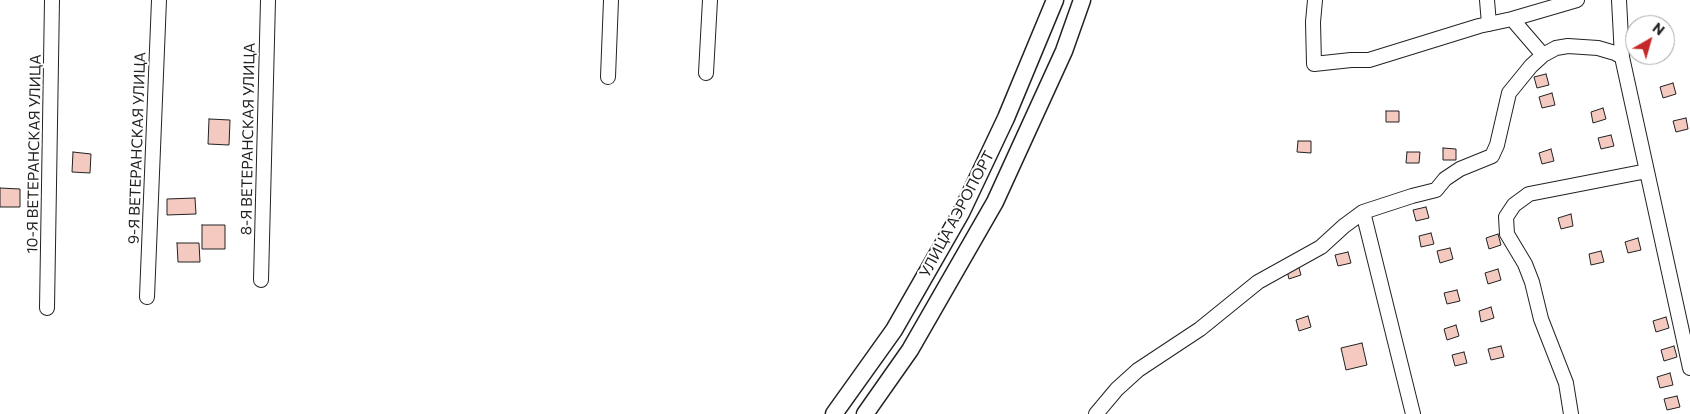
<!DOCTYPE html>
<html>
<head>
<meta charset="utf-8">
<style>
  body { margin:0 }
  #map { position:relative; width:1690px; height:414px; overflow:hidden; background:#fff; font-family:Commissioner,sans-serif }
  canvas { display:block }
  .north { position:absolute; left:1625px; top:15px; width:50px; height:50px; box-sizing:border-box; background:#fff; border:1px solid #a7a7a7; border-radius:50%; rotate:38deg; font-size:14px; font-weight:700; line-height:20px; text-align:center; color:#222 }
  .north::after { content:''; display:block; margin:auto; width:18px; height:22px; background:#c62828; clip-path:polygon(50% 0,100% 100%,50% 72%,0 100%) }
</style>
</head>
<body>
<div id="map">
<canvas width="1690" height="414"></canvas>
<div class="north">N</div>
</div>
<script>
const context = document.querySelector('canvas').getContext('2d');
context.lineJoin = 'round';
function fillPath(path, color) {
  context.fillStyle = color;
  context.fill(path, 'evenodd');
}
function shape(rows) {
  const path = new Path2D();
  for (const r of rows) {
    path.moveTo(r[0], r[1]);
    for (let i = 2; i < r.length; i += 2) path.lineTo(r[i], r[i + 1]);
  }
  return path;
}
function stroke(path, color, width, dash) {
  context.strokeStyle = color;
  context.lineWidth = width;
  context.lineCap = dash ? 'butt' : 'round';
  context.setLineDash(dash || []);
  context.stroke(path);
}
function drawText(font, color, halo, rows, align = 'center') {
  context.font = font + ' Commissioner,sans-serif';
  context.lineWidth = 4;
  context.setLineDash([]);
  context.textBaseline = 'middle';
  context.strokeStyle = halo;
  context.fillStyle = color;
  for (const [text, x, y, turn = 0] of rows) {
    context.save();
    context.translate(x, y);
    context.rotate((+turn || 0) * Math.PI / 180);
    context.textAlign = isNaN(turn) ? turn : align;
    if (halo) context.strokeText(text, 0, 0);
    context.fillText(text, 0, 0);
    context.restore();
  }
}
const building = shape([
  [1546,74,1549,85,1537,88,1534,77,1546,74],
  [1673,83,1676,94,1663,98,1660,87,1673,83],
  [1552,93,1555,105,1542,108,1539,97,1552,93],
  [1603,108,1606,119,1593,123,1591,112,1603,108],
  [1386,111,1399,111,1399,122,1386,122,1386,111],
  [1686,118,1688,129,1676,132,1673,121,1686,118],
  [209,119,230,120,229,145,208,144,209,119],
  [1611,135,1614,146,1601,149,1598,138,1611,135],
  [1298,141,1311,141,1311,153,1297,152,1298,141],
  [1443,148,1456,149,1456,160,1443,160,1443,148],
  [1551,149,1554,161,1542,164,1539,153,1551,149],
  [73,152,91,154,90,173,72,172,73,152],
  [1407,152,1420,152,1419,163,1406,163,1407,152],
  [0,188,20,189,20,207,0,207,0,188],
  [195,198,196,214,167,215,167,199,195,198],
  [1426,207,1429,218,1416,221,1413,210,1426,207],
  [1571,214,1573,226,1561,229,1558,218,1571,214],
  [202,225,225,225,225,249,202,249,202,225],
  [1431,233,1434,244,1421,247,1419,236,1431,233],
  [1498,234,1501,245,1489,249,1486,238,1498,234],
  [1638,238,1641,250,1628,253,1625,242,1638,238],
  [177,243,199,243,200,262,178,262,177,243],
  [1450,248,1453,259,1440,263,1437,251,1450,248],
  [1601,251,1604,262,1591,265,1589,254,1601,251],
  [1348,252,1351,263,1338,266,1335,255,1348,252],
  [1298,264,1301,275,1289,279,1286,267,1298,264],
  [1498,269,1501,280,1488,284,1485,273,1498,269],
  [1457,290,1460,301,1447,304,1444,293,1457,290],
  [1491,307,1494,318,1481,322,1479,311,1491,307],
  [1308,316,1311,327,1299,331,1296,320,1308,316],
  [1666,317,1669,328,1656,332,1653,321,1666,317],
  [1456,325,1459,336,1447,340,1444,329,1456,325],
  [1362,343,1367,365,1346,370,1341,348,1362,343],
  [1501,346,1504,357,1491,360,1488,349,1501,346],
  [1674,346,1677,357,1664,361,1661,350,1674,346],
  [1464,352,1467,363,1455,366,1452,355,1464,352],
  [1670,373,1673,385,1660,388,1657,377,1670,373],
  [1677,396,1680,407,1667,410,1664,399,1677,396]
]);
fillPath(building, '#f3c9c0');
stroke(building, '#222', 1);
const minor = shape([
  [1315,0,1313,22,1314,64,1351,60,1369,60,1479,26,1512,19,1577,0],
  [1487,0,1489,24],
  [1619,0,1622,57],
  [1543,55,1556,48,1568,46,1598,48,1615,53,1622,57,1690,368],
  [706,73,710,0],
  [608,77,611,0],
  [1363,212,1413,414],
  [261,280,268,0],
  [147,297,159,0],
  [47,308,52,0],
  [1096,414,1117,389,1138,370,1200,329,1258,282,1321,247,1344,226,1363,212,1412,196,1436,190,1445,179,1460,169,1492,156,1497,145,1509,93,1531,66,1543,55,1512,19],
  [1571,414,1566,383,1541,319,1532,282,1525,264,1507,234,1506,217,1514,205,1529,194,1647,171]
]);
const major = shape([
  [834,414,894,330,961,213,1006,118,1055,0],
  [865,414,910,350,995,202,1064,51,1082,0]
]);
stroke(minor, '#222', 16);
stroke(major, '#222', 19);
stroke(minor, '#fff', 14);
stroke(major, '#fff', 16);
drawText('15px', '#222', '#fff', [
  ["8-Я ВЕТЕРАНСКАЯ УЛИЦА",248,139,-89],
  ["9-Я ВЕТЕРАНСКАЯ УЛИЦА",137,148,-88],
  ["10-Я ВЕТЕРАНСКАЯ УЛИЦА",34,154,-89],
  ["УЛИЦА АЭРОПОРТ",957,214,-62]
]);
</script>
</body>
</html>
